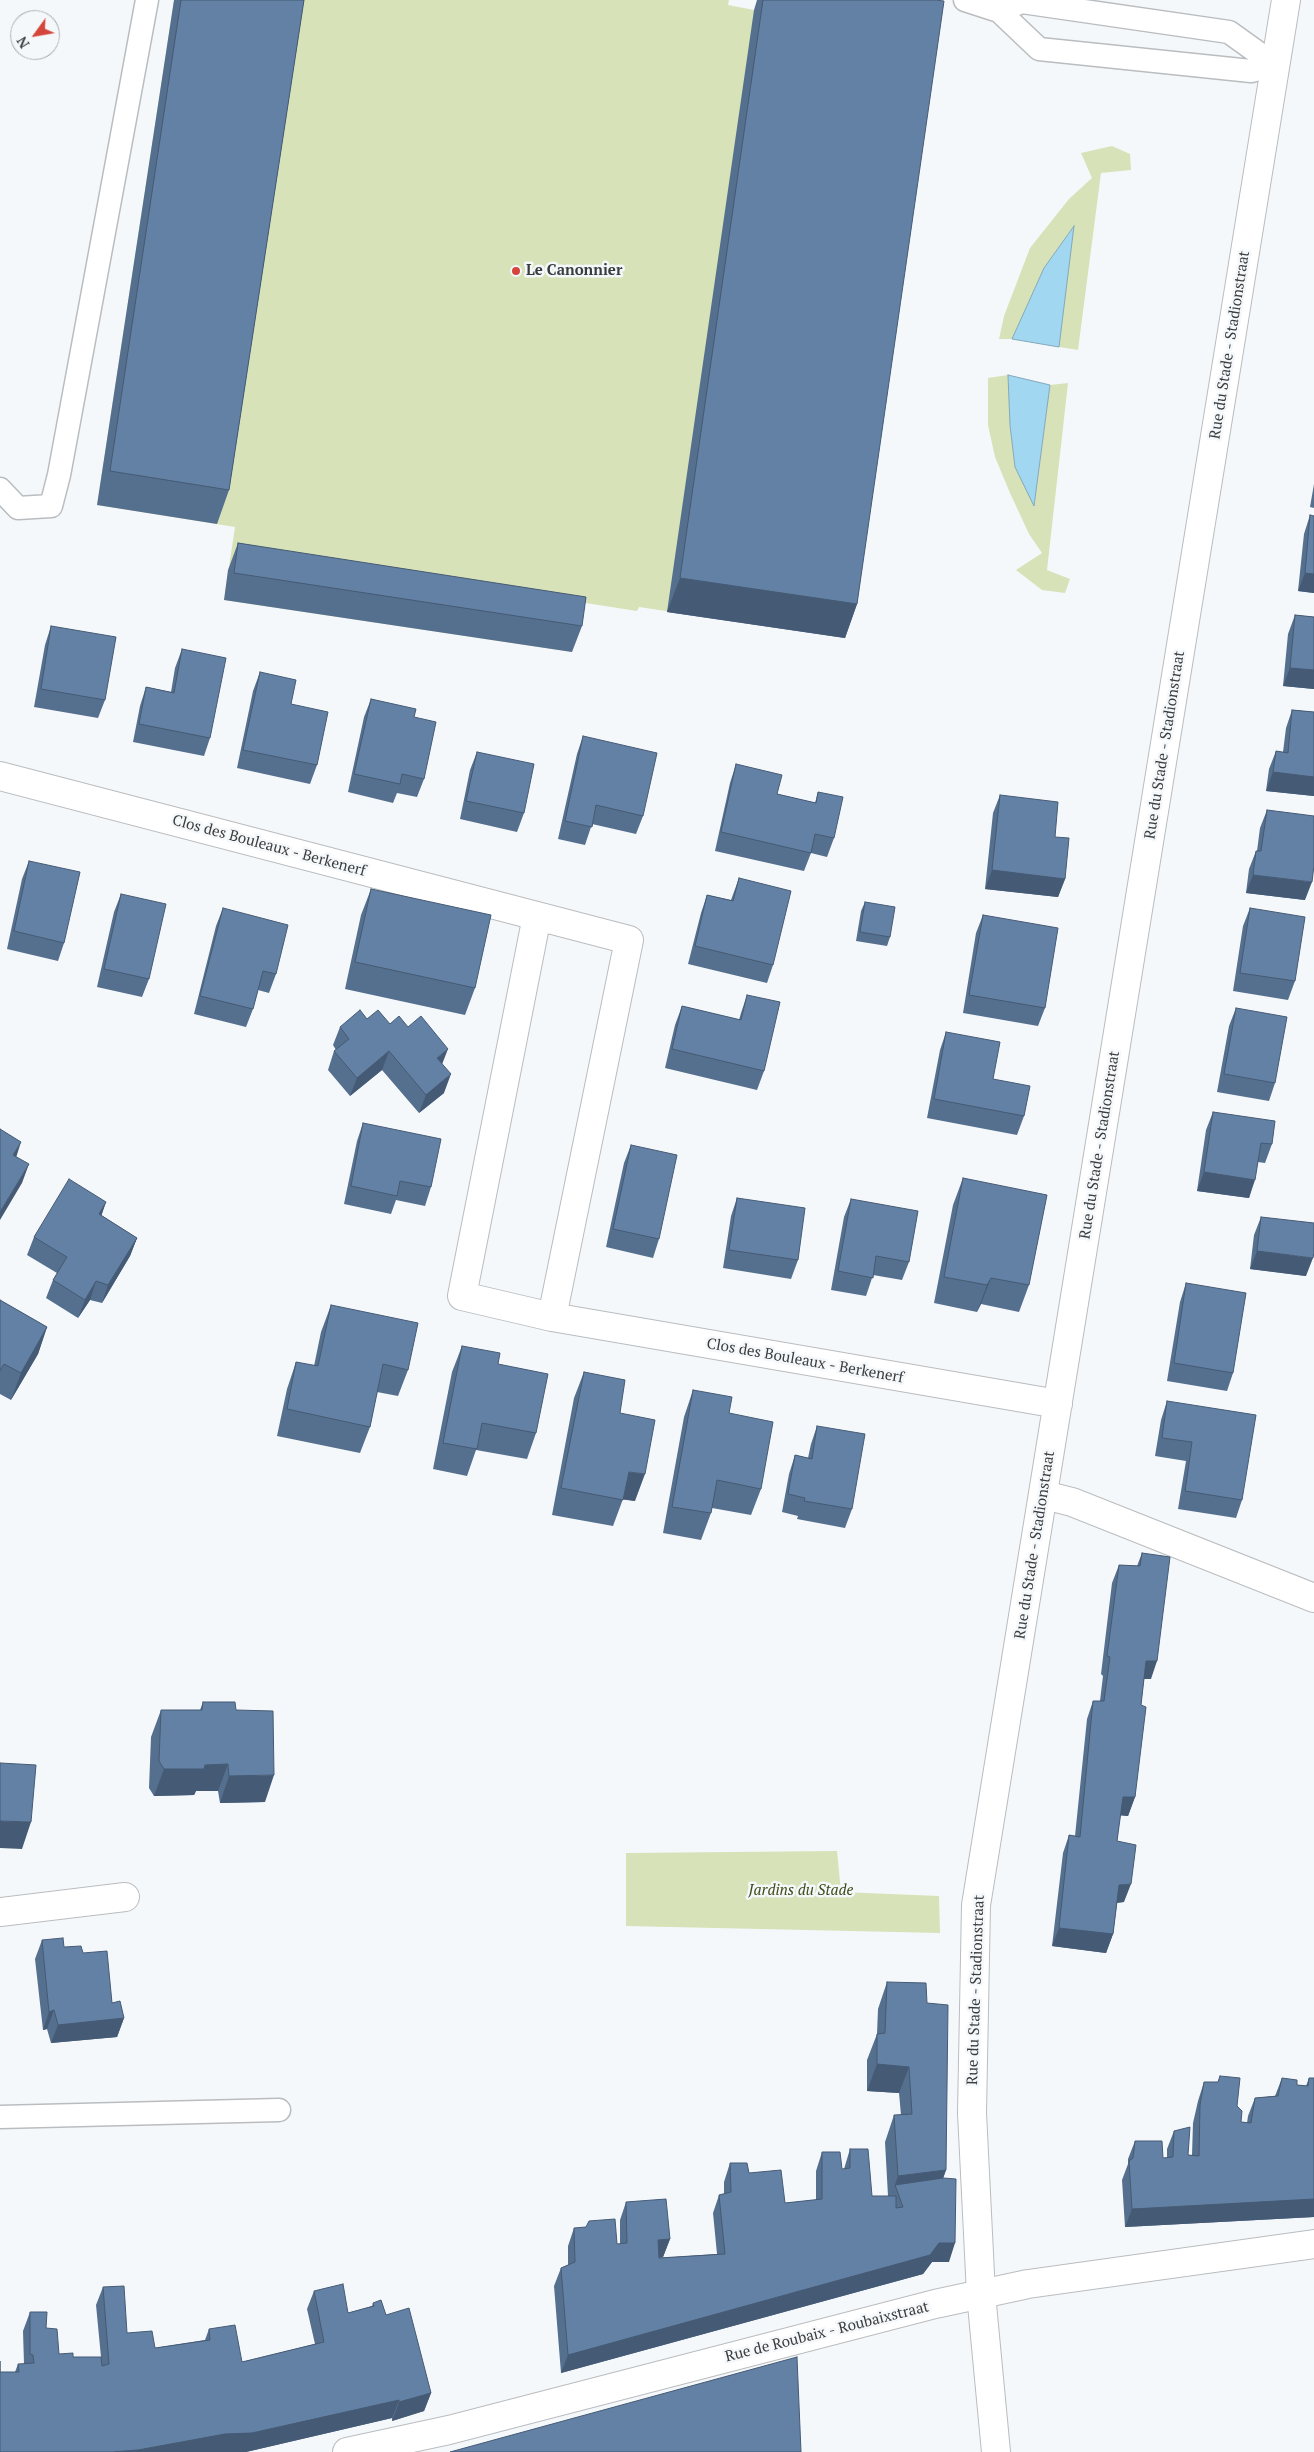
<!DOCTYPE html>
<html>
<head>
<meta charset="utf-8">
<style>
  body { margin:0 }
  #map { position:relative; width:1314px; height:2452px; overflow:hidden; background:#f5f8fb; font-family:"PT Serif",serif }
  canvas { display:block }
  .north { position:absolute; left:10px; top:10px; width:50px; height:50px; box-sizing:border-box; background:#f5f8fb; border:1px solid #abadaf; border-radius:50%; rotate:238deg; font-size:14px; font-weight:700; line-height:20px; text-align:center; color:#3b3c3d }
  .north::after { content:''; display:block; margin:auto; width:18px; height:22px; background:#d4463c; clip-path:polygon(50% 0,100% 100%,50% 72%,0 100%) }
</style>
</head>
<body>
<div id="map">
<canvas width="1314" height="2452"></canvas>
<div class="north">N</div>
</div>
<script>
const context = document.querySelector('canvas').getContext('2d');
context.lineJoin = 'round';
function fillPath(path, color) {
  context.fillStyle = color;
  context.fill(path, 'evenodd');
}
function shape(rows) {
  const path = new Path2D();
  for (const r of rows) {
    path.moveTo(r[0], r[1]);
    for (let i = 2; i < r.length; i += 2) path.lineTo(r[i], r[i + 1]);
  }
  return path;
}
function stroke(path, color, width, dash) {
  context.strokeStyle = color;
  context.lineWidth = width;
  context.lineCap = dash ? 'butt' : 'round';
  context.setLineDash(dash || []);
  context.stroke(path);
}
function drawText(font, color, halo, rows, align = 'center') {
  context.font = font + ' "PT Serif",serif';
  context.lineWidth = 5;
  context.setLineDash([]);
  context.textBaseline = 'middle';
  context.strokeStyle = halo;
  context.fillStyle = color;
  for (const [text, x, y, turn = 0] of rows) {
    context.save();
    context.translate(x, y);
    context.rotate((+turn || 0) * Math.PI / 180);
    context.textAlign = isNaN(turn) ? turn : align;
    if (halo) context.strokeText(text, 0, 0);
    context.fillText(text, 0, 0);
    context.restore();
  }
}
fillPath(shape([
  [174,0,729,0,728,5,754,10,932,36,845,638,639,607,637,611,579,602,572,652,224,600,235,527,97,505],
  [1112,146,1130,154,1131,170,1101,173,1078,350,1059,347,1073,227,1044,268,1012,339,999,339,1004,316,1030,248,1069,199,1092,178,1081,153],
  [1008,375,1010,425,1015,467,1034,505,1050,385,1068,383,1047,570,1070,579,1065,593,1042,590,1016,570,1042,553,1029,534,1010,493,995,457,988,425,988,378],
  [837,1851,841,1892,939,1896,940,1933,626,1926,626,1853]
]), '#d7e2b8');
const water = shape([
  [1074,226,1059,347,1012,339,1044,268,1074,226],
  [1008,375,1050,385,1034,506,1015,467,1010,425,1008,375]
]);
fillPath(water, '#a1d7f0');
stroke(water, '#82a8ba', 1);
const lane = shape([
  [965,0,999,11],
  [1022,2,1229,32,1275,65,1251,71,1039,49,999,11,1022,2],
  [0,489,18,508,51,506,59,475,147,0],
  [0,2117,279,2110]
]);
const street = shape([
  [0,776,629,940,552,1317],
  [537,916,462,1296,552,1317,1058,1404],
  [1044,1495,1072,1502,1314,1598],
  [0,1912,125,1897],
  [996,2452,981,2294,972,2113,976,1905,1286,0]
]);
const secondary = shape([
  [347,2452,449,2430,935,2304,1028,2284,1314,2244]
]);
stroke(lane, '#babdbf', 25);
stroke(street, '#babdbf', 30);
stroke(secondary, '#babdbf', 30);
stroke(lane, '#fff', 22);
stroke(street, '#fff', 28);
stroke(secondary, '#fff', 28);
fillPath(shape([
  [174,0,304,0,229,490,217,524,97,505],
  [757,0,935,0,857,604,845,638,667,612,754,10],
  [1314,484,1314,508,1310,507],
  [1310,515,1314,593,1298,591,1304,534],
  [238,543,582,626,572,652,224,600,228,570],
  [1295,615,1314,617,1314,689,1283,686,1288,634],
  [51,626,105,700,98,718,34,707,45,645],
  [182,649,210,738,204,756,133,742,140,706,146,687,171,692,175,668],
  [260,672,317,765,310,784,237,768,253,691],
  [371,699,414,717,424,779,417,797,397,793,393,803,348,792,364,717],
  [1292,710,1314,712,1314,796,1266,791,1269,769,1276,751,1283,752,1286,728],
  [583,736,643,816,636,834,592,824,585,845,558,839,577,754],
  [477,752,524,813,517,832,460,819,470,770],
  [736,764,777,794,815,803,818,792,834,838,827,857,811,853,804,871,715,851,730,783],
  [1000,795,1055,837,1065,879,1058,897,985,889,993,813],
  [1267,810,1305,900,1246,893,1249,869,1256,851,1257,851,1260,828],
  [29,861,64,943,58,961,7,949,22,879],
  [739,878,773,965,767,983,688,964,701,913,707,895,731,900],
  [371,889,475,988,465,1015,345,989,361,915],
  [121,894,149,979,142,997,97,987,114,912],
  [865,902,890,937,887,946,856,941,861,911],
  [223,908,276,974,269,993,258,990,253,1009,246,1027,194,1014,216,926],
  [1250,908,1295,981,1288,1000,1233,991,1243,926],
  [983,915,1045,1008,1038,1026,963,1013,976,933],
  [747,995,764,1071,757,1090,665,1068,675,1025,682,1006,739,1020,741,1013],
  [1236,1008,1275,1083,1269,1101,1217,1092,1229,1026],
  [367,1019,408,1027,442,1064,444,1093,419,1113,382,1070,350,1096,328,1070,334,1051,336,1050,333,1045,340,1027],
  [946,1032,993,1079,1024,1116,1017,1135,927,1118,940,1050],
  [1213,1112,1272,1144,1265,1163,1258,1162,1249,1198,1197,1191,1206,1130],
  [363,1123,431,1187,425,1206,396,1200,391,1214,344,1204,357,1141],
  [631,1145,659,1239,653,1258,606,1247,624,1163],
  [963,1178,1029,1285,1019,1312,981,1304,977,1312,934,1303,953,1205],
  [737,1198,798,1260,791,1279,723,1268,731,1216],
  [851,1199,909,1262,902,1280,873,1275,866,1296,831,1290,844,1217],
  [106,1202,101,1215,137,1238,130,1256,102,1303,90,1300,78,1318,46,1298,53,1280,57,1273,27,1255,34,1237],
  [1261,1217,1306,1276,1250,1269,1254,1235],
  [1186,1283,1233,1373,1227,1391,1167,1381,1180,1302],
  [0,1300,47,1327,38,1354,11,1400,0,1394],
  [331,1305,408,1370,398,1396,377,1392,370,1427,360,1453,277,1436,287,1389,296,1362,314,1366,321,1332],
  [462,1346,498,1364,536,1433,527,1459,476,1450,467,1476,433,1469,452,1372],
  [584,1372,620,1413,635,1501,623,1499,613,1526,552,1515,574,1398],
  [693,1390,729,1413,761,1489,751,1515,712,1508,711,1513,701,1540,663,1533,684,1417],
  [1167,1401,1242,1500,1236,1518,1178,1509,1186,1461,1155,1456,1161,1420],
  [817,1426,852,1509,845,1528,797,1519,798,1516,782,1512,789,1474,795,1455,808,1458,811,1444],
  [1142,1553,1151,1679,1144,1679,1141,1705,1135,1797,1128,1816,1120,1815,1117,1841,1124,1902,1117,1903,1113,1934,1106,1953,1052,1946,1063,1853,1069,1835,1075,1836,1087,1719,1093,1701,1100,1701,1103,1676,1101,1674,1112,1583,1119,1565,1137,1566],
  [203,1702,236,1710,265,1802,220,1803,218,1791,196,1791,194,1795,154,1796,149,1788,151,1737,161,1710,200,1710],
  [42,1940,83,1953,112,2003,124,2018,117,2037,51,2043,47,2029,43,2030,35,1959],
  [887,1982,927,2003,946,2170,943,2178,949,2262,932,2262,923,2274,561,2373,554,2286,561,2268,568,2265,568,2246,574,2228,617,2244,620,2244,620,2220,626,2202,670,2239,663,2257,659,2258,717,2254,713,2213,719,2195,724,2194,724,2182,730,2163,749,2173,785,2203,816,2200,816,2171,822,2152,842,2169,844,2169,850,2149,872,2196,888,2196,885,2142,894,2115,901,2115,899,2093,867,2091,867,2060,877,2034,878,2009],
  [1220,2076,1237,2106,1241,2122,1247,2123,1248,2116,1255,2098,1275,2096,1282,2078,1297,2085,1306,2086,1309,2078,1314,2078,1314,2217,1125,2227,1122,2180,1128,2164,1128,2159,1135,2141,1163,2158,1167,2158,1167,2149,1174,2131,1188,2155,1192,2155,1193,2123,1198,2101,1204,2082,1218,2082],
  [103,2287,127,2333,155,2348,205,2340,209,2329,242,2362,315,2344,307,2309,314,2291,348,2313,372,2306,373,2303,386,2315,431,2393,424,2411,392,2421,392,2418,246,2452,0,2372,15,2372,18,2364,24,2364,23,2331,30,2312,46,2328,59,2354,73,2357,101,2357,96,2305]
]), '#556f8e');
fillPath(shape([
  [1305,573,1314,574,1314,593,1298,591],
  [680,578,857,604,845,638,667,612],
  [1290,668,1314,670,1314,689,1283,686],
  [1273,772,1314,777,1314,796,1266,791],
  [992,870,1065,879,1058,897,985,889],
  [1253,875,1312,882,1305,900,1246,893],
  [448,1049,441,1067,437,1058],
  [389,1051,382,1070,350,1096,357,1078],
  [451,1074,444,1093,419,1113,426,1095],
  [21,1142,15,1161,13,1155],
  [29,1164,22,1183,0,1220,0,1212],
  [1204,1172,1255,1180,1249,1198,1197,1191],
  [106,1202,100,1220,99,1214],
  [137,1238,130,1256,102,1303,108,1285],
  [1257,1251,1313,1258,1306,1276,1250,1269],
  [991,1278,981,1304,977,1312,987,1285],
  [96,1281,90,1300,78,1318,85,1300],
  [47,1327,38,1354,11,1400,21,1373],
  [629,1472,645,1474,635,1501,619,1499],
  [1146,1661,1157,1661,1151,1679,1140,1679],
  [228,1764,218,1791,196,1791,194,1795,154,1796,164,1769,205,1765],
  [274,1775,265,1802,220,1803,229,1776],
  [1123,1797,1135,1797,1128,1816,1116,1815],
  [0,1821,31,1822,22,1849,0,1848],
  [1131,1884,1124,1902,1113,1903,1119,1885],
  [1059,1928,1113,1934,1106,1953,1052,1946],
  [54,2010,47,2029,43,2030,49,2012],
  [124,2018,117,2037,51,2043,58,2025],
  [877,2064,909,2067,899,2093,867,2091],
  [946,2170,937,2196,895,2185,889,2203,898,2176],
  [1314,2199,1314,2217,1125,2227,1132,2209],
  [670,2239,663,2257,652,2259,658,2240],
  [939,2243,955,2243,949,2262,932,2262,923,2274,561,2373,568,2355],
  [431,2393,424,2411,392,2421,399,2402],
  [399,2400,392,2418,246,2452,111,2452]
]), '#455a74');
const building = shape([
  [181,0,304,0,229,490,110,471,181,0],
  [763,0,935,0,944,1,857,604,680,578,763,0],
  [1310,515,1314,516,1314,574,1305,573,1310,515],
  [238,543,586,597,582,626,234,573,238,543],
  [1295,615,1314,617,1314,670,1290,668,1295,615],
  [51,626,116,637,105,700,41,689,51,626],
  [182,649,226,658,210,738,139,724,146,687,174,693,182,649],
  [260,672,296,680,291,704,328,712,317,765,243,750,260,672],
  [371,699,416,709,414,717,436,722,424,779,402,774,400,784,354,774,371,699],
  [1292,710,1314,712,1314,777,1273,772,1276,751,1288,753,1292,710],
  [583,736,657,753,643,816,596,805,592,827,565,821,583,736],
  [477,752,534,764,524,813,466,801,477,752],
  [736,764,782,775,777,794,816,803,818,792,843,797,834,838,815,834,811,853,721,832,736,764],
  [1000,795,1058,802,1055,837,1069,838,1065,879,992,870,1000,795],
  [1267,810,1314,816,1314,865,1312,882,1253,875,1256,851,1261,851,1267,810],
  [29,861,80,872,64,943,14,931,29,861],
  [739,878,791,891,773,965,695,946,707,895,733,901,739,878],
  [371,889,491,915,475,988,355,962,371,889],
  [121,894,166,904,149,979,104,969,121,894],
  [865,902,895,907,890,937,860,932,865,902],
  [223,908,288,925,276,974,263,971,253,1009,200,996,223,908],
  [1250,908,1305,917,1295,981,1240,973,1250,908],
  [983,915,1058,928,1045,1008,969,995,983,915],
  [747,995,780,1002,764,1071,672,1049,682,1006,741,1020,747,995],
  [1236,1008,1287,1017,1275,1083,1224,1074,1236,1008],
  [360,1010,367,1019,378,1010,390,1024,399,1016,408,1027,421,1016,448,1049,437,1058,451,1074,426,1095,389,1051,357,1078,334,1051,349,1039,340,1027,360,1010],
  [946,1032,1000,1042,993,1079,1030,1086,1024,1116,934,1099,946,1032],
  [1213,1112,1275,1121,1272,1144,1261,1143,1255,1180,1204,1172,1213,1112],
  [363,1123,441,1139,431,1187,400,1181,397,1196,351,1186,363,1123],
  [0,1129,21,1142,13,1155,29,1164,0,1212,0,1129],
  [631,1145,677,1155,659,1239,613,1229,631,1145],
  [963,1178,1047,1195,1029,1285,991,1278,987,1285,944,1277,963,1178],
  [69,1179,106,1202,99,1214,137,1238,108,1285,96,1281,85,1300,53,1280,67,1257,34,1237,69,1179],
  [737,1198,805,1208,798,1260,729,1250,737,1198],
  [851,1199,918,1211,909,1262,876,1256,873,1278,838,1271,851,1199],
  [1261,1217,1314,1223,1314,1252,1313,1258,1257,1251,1261,1217],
  [1186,1283,1246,1293,1233,1373,1174,1363,1186,1283],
  [0,1300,47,1327,21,1373,4,1364,0,1371,0,1300],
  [331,1305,418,1323,408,1370,383,1364,370,1427,287,1409,296,1362,318,1366,331,1305],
  [462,1346,500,1353,498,1364,548,1374,536,1433,482,1423,477,1449,443,1443,462,1346],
  [584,1372,625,1380,620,1413,655,1420,645,1474,629,1472,623,1500,561,1488,584,1372],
  [693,1390,732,1397,729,1413,773,1422,761,1489,717,1480,711,1513,672,1507,693,1390],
  [1167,1401,1256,1415,1242,1500,1185,1491,1192,1442,1162,1438,1167,1401],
  [817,1426,865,1434,852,1509,804,1501,805,1498,788,1494,795,1455,812,1459,817,1426],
  [1142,1553,1170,1557,1157,1661,1146,1661,1141,1705,1146,1707,1135,1797,1123,1797,1117,1841,1136,1845,1131,1884,1119,1885,1113,1934,1059,1928,1069,1835,1080,1837,1093,1701,1104,1701,1110,1657,1107,1656,1119,1565,1140,1566,1142,1553],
  [203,1702,235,1702,236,1710,273,1711,274,1775,229,1776,228,1764,205,1765,204,1769,164,1769,159,1761,161,1710,202,1710,203,1702],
  [0,1763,36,1765,31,1822,0,1821,0,1763],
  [63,1938,64,1947,81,1946,83,1953,107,1951,112,2003,120,2001,124,2018,58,2025,54,2010,49,2012,42,1940,63,1938],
  [887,1982,926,1983,927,2003,948,2005,946,2170,898,2176,894,2115,912,2114,909,2067,877,2064,877,2034,885,2033,887,1982],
  [1220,2076,1240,2078,1237,2106,1242,2111,1241,2122,1251,2123,1255,2098,1278,2096,1282,2078,1297,2080,1297,2085,1308,2086,1309,2078,1314,2078,1314,2199,1132,2209,1129,2161,1133,2158,1135,2141,1162,2141,1163,2158,1173,2157,1174,2131,1190,2127,1188,2155,1199,2156,1200,2105,1204,2082,1218,2082,1220,2076],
  [850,2149,868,2149,872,2196,896,2196,896,2208,903,2207,895,2185,943,2178,956,2179,955,2243,939,2243,930,2255,568,2355,561,2268,575,2262,574,2228,586,2227,589,2221,615,2219,617,2244,627,2243,626,2202,666,2199,670,2239,658,2240,659,2258,725,2254,719,2195,731,2192,730,2163,747,2163,749,2173,781,2170,785,2203,822,2199,822,2152,840,2152,842,2169,850,2168,850,2149],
  [343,2284,348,2313,374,2306,373,2303,381,2300,386,2315,409,2308,431,2393,399,2402,399,2400,252,2433,225,2434,138,2450,111,2452,0,2452,0,2361,0,2372,19,2372,18,2364,34,2363,33,2355,30,2354,30,2312,47,2312,46,2328,57,2329,59,2354,73,2353,73,2357,101,2357,102,2366,109,2364,103,2287,124,2286,127,2333,152,2331,155,2348,210,2340,209,2329,235,2325,242,2362,324,2342,314,2291,343,2284],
  [797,2357,801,2452,450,2452,797,2357]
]);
fillPath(building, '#6381a5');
stroke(building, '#455a74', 1);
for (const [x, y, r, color] of [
  [516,271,5,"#d4463c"]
]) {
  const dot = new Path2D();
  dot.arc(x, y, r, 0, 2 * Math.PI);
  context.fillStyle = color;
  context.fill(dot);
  stroke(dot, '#f5f8fb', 2);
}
drawText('bold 15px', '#3b3c3d', '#f5f8fb', [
  ["Le Canonnier",526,271]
], 'left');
drawText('15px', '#3b3c3d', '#f5f8fb', [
  ["Rue du Stade - Stadionstraat",1230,345,-81],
  ["Rue du Stade - Stadionstraat",1165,745,-81],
  ["Clos des Bouleaux - Berkenerf",269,846,15],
  ["Rue du Stade - Stadionstraat",1100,1145,-81],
  ["Clos des Bouleaux - Berkenerf",805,1361,10],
  ["Rue du Stade - Stadionstraat",1035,1545,-81],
  ["Rue du Stade - Stadionstraat",976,1990,-88],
  ["Rue de Roubaix - Roubaixstraat",827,2332,-14]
]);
drawText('italic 15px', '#414b17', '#f5f8fb', [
  ["Jardins du Stade",801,1891]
]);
</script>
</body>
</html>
